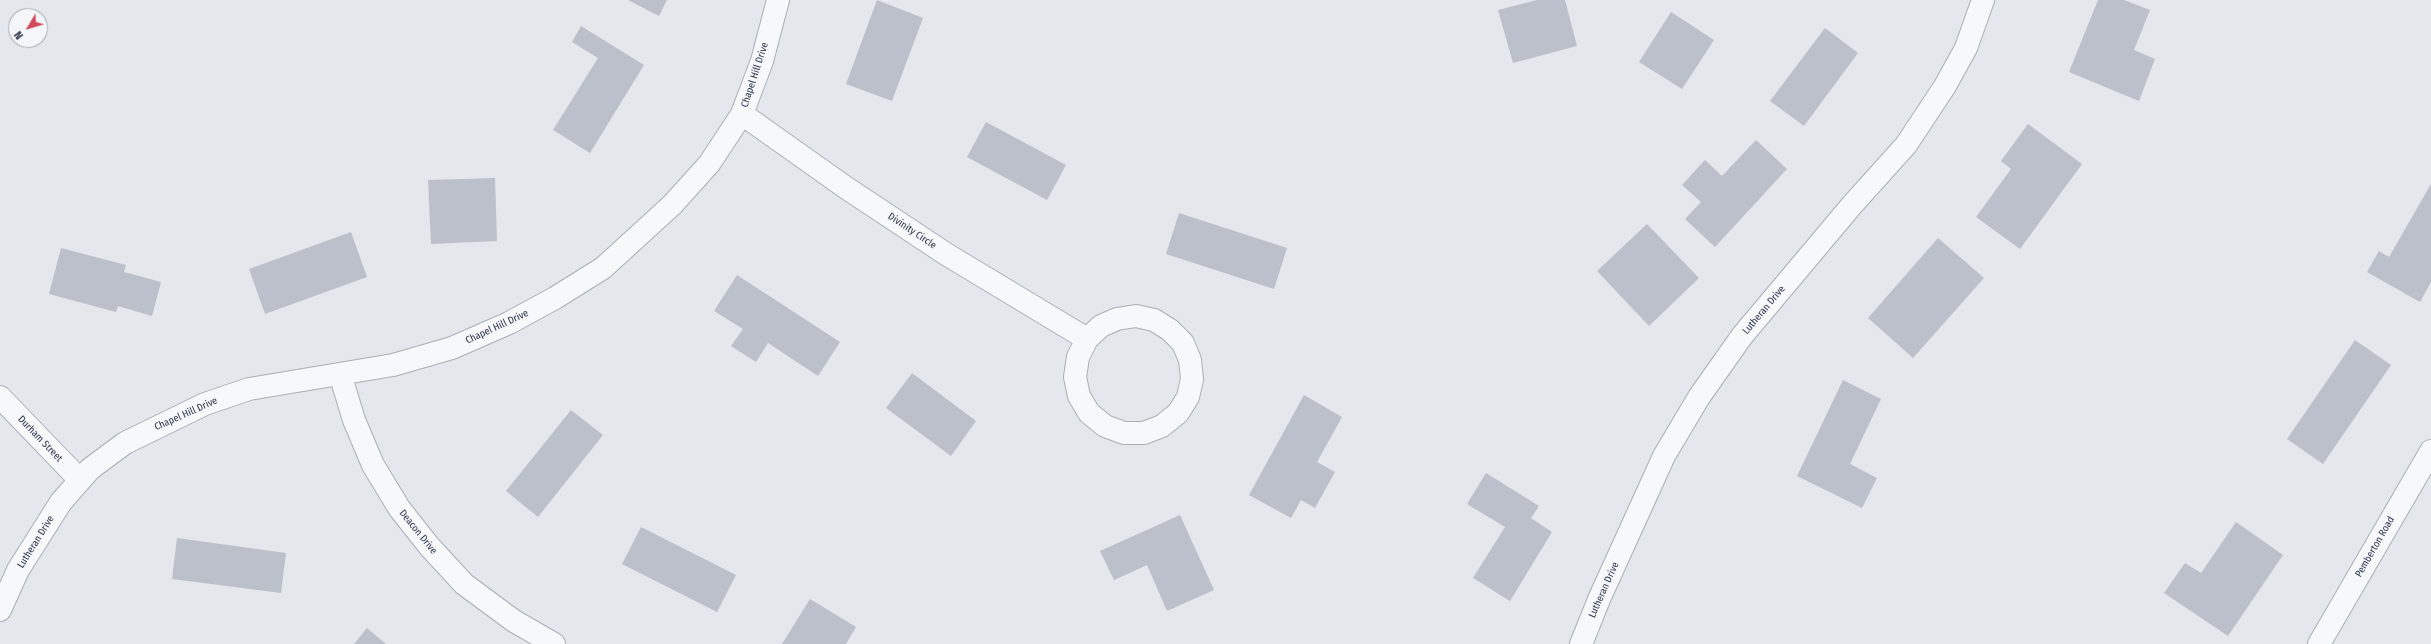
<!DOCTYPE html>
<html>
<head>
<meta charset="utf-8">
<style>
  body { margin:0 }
  #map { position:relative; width:2431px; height:644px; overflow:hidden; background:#e4e7ec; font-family:"Fira Sans Condensed",sans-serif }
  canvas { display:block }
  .north { position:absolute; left:8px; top:8px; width:40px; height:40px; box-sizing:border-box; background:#f4f6f9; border:1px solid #a4a8b1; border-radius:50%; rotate:232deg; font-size:11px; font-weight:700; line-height:16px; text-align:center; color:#2b3445 }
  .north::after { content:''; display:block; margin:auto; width:14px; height:18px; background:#d1495b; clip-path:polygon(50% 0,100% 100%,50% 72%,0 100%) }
</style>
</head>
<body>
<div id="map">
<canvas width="2431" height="644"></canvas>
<div class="north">N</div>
</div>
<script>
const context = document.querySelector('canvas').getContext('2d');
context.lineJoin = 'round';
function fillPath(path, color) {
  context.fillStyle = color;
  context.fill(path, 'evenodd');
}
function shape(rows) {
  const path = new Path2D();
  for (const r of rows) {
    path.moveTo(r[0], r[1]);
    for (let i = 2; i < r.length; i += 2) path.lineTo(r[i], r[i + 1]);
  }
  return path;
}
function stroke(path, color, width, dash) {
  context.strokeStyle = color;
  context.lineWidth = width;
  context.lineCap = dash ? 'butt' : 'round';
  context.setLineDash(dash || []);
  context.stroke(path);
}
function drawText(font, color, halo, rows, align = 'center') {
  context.font = font + ' "Fira Sans Condensed",sans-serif';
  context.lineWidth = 3.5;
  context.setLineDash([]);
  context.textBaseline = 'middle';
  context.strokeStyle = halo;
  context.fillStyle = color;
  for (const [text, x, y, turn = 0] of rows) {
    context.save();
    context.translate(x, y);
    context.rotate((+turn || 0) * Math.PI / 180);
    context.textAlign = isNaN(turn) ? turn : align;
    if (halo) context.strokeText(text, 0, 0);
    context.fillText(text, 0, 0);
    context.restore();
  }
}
fillPath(shape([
  [628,0,667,0,659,16],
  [877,0,923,18,892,101,846,84],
  [1537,0,1565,0,1577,46,1513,63,1498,10],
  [2098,0,2124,0,2150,10,2134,50,2155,59,2139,101,2069,72],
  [1671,12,1714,40,1682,89,1639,62],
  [581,26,644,65,590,153,553,130,598,58,572,42],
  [1825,28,1858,53,1804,126,1770,101],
  [986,122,1066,165,1047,200,967,157],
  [2028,124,2082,164,2020,249,1976,217,2011,169,2001,161],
  [1756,140,1787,169,1715,247,1685,219,1701,202,1682,185,1705,160,1722,176],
  [495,178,497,241,431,244,428,180],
  [2431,184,2431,282,2420,302,2367,272,2379,251,2389,257],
  [1179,213,1287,248,1274,289,1166,254],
  [1647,224,1699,278,1649,326,1597,271],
  [351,232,367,277,265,314,249,269],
  [1938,238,1984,278,1913,358,1868,318],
  [61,248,126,265,124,272,161,282,152,316,118,306,116,312,49,294],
  [737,275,840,342,818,376,768,343,756,362,731,346,743,329,714,311],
  [2355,340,2391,365,2323,464,2287,439],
  [912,373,976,421,951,456,886,408],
  [1843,380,1881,399,1850,464,1877,478,1862,508,1797,476],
  [1304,395,1342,417,1317,462,1335,472,1315,508,1301,500,1291,518,1249,495],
  [571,410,603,435,538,517,506,491],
  [1486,473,1539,506,1531,518,1552,532,1510,601,1473,578,1505,527,1467,504],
  [1180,515,1214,590,1167,611,1147,565,1114,580,1100,551],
  [2236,522,2283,555,2228,636,2164,593,2185,563,2201,573],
  [641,527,736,575,717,612,622,564],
  [177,538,286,553,281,593,172,579],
  [810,599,856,627,846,644,782,644],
  [367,628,386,644,354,644]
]), '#bbc0ca');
const minor = shape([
  [742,114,845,187,946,254,1087,339,1078,357,1075,377,1079,396,1089,413,1105,426,1124,433,1144,433,1162,426,1178,413,1188,397,1192,379,1190,360,1183,343,1170,330,1154,320,1136,316,1117,319,1101,326,1087,339],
  [340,374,354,420,373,465,399,508,429,546,464,584,514,621,554,644],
  [0,397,80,480],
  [0,610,18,570,61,502,90,469,125,443,205,404,249,389,393,365,452,348,509,323,555,298,603,268,672,205,709,164,742,114,762,61,778,0],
  [1581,644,1600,597,1664,456,1699,397,1742,336,1852,205,1906,145,1945,86,1966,48,1983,0],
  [2319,644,2431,451]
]);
stroke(minor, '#a9aeb7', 24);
stroke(minor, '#f7f8fa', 22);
drawText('10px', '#2b3445', '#f4f6f9', [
  ["Chapel Hill Drive",755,75,-72],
  ["Divinity Circle",912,231,34],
  ["Lutheran Drive",1764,310,-50],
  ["Chapel Hill Drive",497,327,-25],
  ["Chapel Hill Drive",186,414,-24],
  ["Durham Street",40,439,46],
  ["Deacon Drive",418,532,51],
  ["Lutheran Drive",36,542,-58],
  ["Pemberton Road",2375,547,-60],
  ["Lutheran Drive",1604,590,-66]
]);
</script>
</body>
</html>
